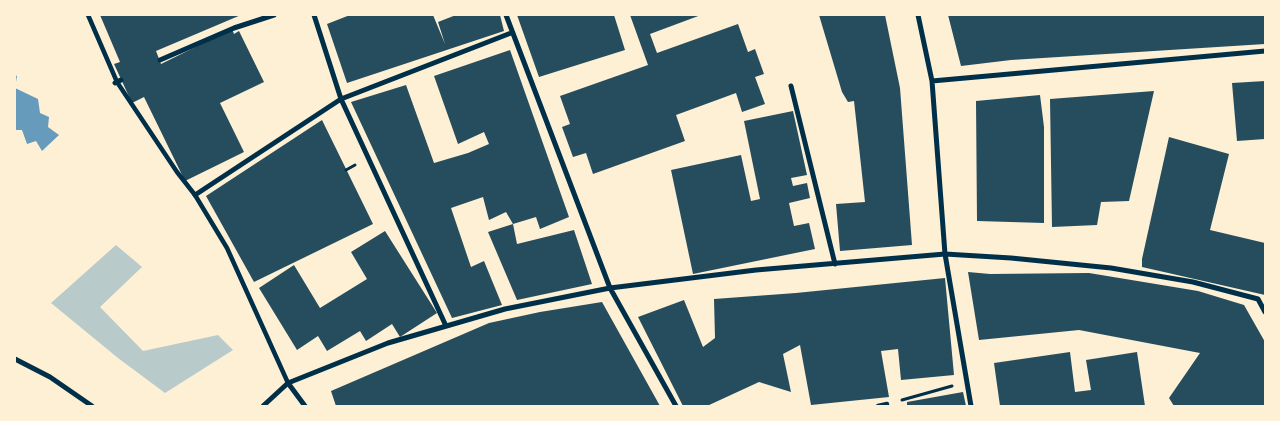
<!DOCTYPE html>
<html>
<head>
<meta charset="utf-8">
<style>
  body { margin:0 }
  #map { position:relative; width:1280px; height:421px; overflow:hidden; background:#fdf0d5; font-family:Manrope,sans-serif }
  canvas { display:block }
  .frame { position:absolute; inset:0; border:16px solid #fdf0d5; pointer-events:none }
</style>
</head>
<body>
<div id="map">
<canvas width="1280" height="421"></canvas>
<div class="frame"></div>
</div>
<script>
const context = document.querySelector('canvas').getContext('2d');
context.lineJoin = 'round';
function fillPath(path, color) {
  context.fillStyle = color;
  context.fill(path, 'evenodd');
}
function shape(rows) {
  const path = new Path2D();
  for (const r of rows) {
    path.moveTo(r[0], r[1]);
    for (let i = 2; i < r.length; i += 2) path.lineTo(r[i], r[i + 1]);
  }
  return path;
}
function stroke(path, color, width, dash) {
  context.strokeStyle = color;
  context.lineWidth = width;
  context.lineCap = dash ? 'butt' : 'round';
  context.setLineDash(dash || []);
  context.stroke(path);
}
fillPath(shape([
  [116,245,142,267,100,307,143,351,218,335,233,350,165,393,118,358,51,303]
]), '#b9caca');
fillPath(shape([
  [15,75,17,76,15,88,38,99,40,113,49,117,48,127,59,135,42,151,36,141,27,144,22,130,15,130]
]), '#669bbc');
fillPath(shape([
  [100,15,241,15,156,51,161,64,232,29,234,34,239,31,264,82,220,103,244,152,185,181,144,97,132,103,114,64,120,62],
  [350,15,433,15,445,44,438,22,456,15,500,15,504,31,347,83,327,24],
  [517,15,614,15,625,50,539,77],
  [630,15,701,15,650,34,657,53,738,24,748,52,755,49,764,74,755,77,765,104,742,112,736,93,676,115,685,141,593,174,586,153,573,157,562,127,570,124,560,96,648,65],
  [819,15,885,15,900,88,912,245,840,251,836,204,865,202,854,101,848,102,842,92],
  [948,15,1265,15,1265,44,1011,60,961,66],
  [510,50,569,217,540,229,536,217,513,224,506,212,489,220,483,197,451,208,471,267,484,261,502,305,452,318,351,102,406,85,434,163,468,153,489,144,484,132,458,144,434,76],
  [1265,81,1265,139,1237,141,1232,83],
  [1154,91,1129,201,1101,202,1097,225,1052,227,1050,99],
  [1040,95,1044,127,1044,223,977,221,976,101],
  [793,111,807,175,791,178,793,186,807,183,810,198,789,203,794,226,809,223,815,249,693,274,671,170,741,155,751,201,760,199,744,121],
  [322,120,373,224,254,282,206,196],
  [1169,137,1229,154,1210,230,1265,243,1265,295,1142,267,1142,259],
  [513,224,517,244,574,230,592,284,517,300,488,232],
  [385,231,437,313,400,337,392,324,366,341,360,331,327,351,318,336,297,350,259,288,294,265,320,308,367,279,351,252],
  [968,272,990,274,1089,273,1198,291,1244,305,1265,342,1265,406,1174,406,1169,398,1200,353,1079,330,979,340],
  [945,278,954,375,901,380,898,349,881,351,889,397,811,405,800,345,783,354,791,392,759,382,707,406,683,406,638,317,684,300,703,347,715,338,714,299,796,293],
  [602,302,660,406,425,406,422,397,425,406,336,406,331,391,489,323,540,312],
  [1070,352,1075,392,1091,390,1086,360,1137,352,1145,406,1000,406,994,363],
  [963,392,966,406,907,406,907,402]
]), '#264d5e');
stroke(shape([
  [346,170,355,165],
  [902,400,952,386]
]), '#003049', 3);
stroke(shape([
  [88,15,117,82,177,172,195,195,227,248,288,383],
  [878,406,887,404]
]), '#003049', 4.5);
stroke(shape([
  [314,15,341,99,446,326],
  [506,15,610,288,676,406],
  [918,15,932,81,945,254,971,406],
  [160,60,234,28,274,15],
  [932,81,1265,51],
  [115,83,121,80],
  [791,86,835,264],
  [195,195,341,99,511,33],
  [15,359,50,377,92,406],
  [288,383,305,406],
  [263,406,288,383,388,343,505,309,610,288,756,270,945,254,1011,258,1111,268,1193,282,1258,299,1265,312]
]), '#003049', 5);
</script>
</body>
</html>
